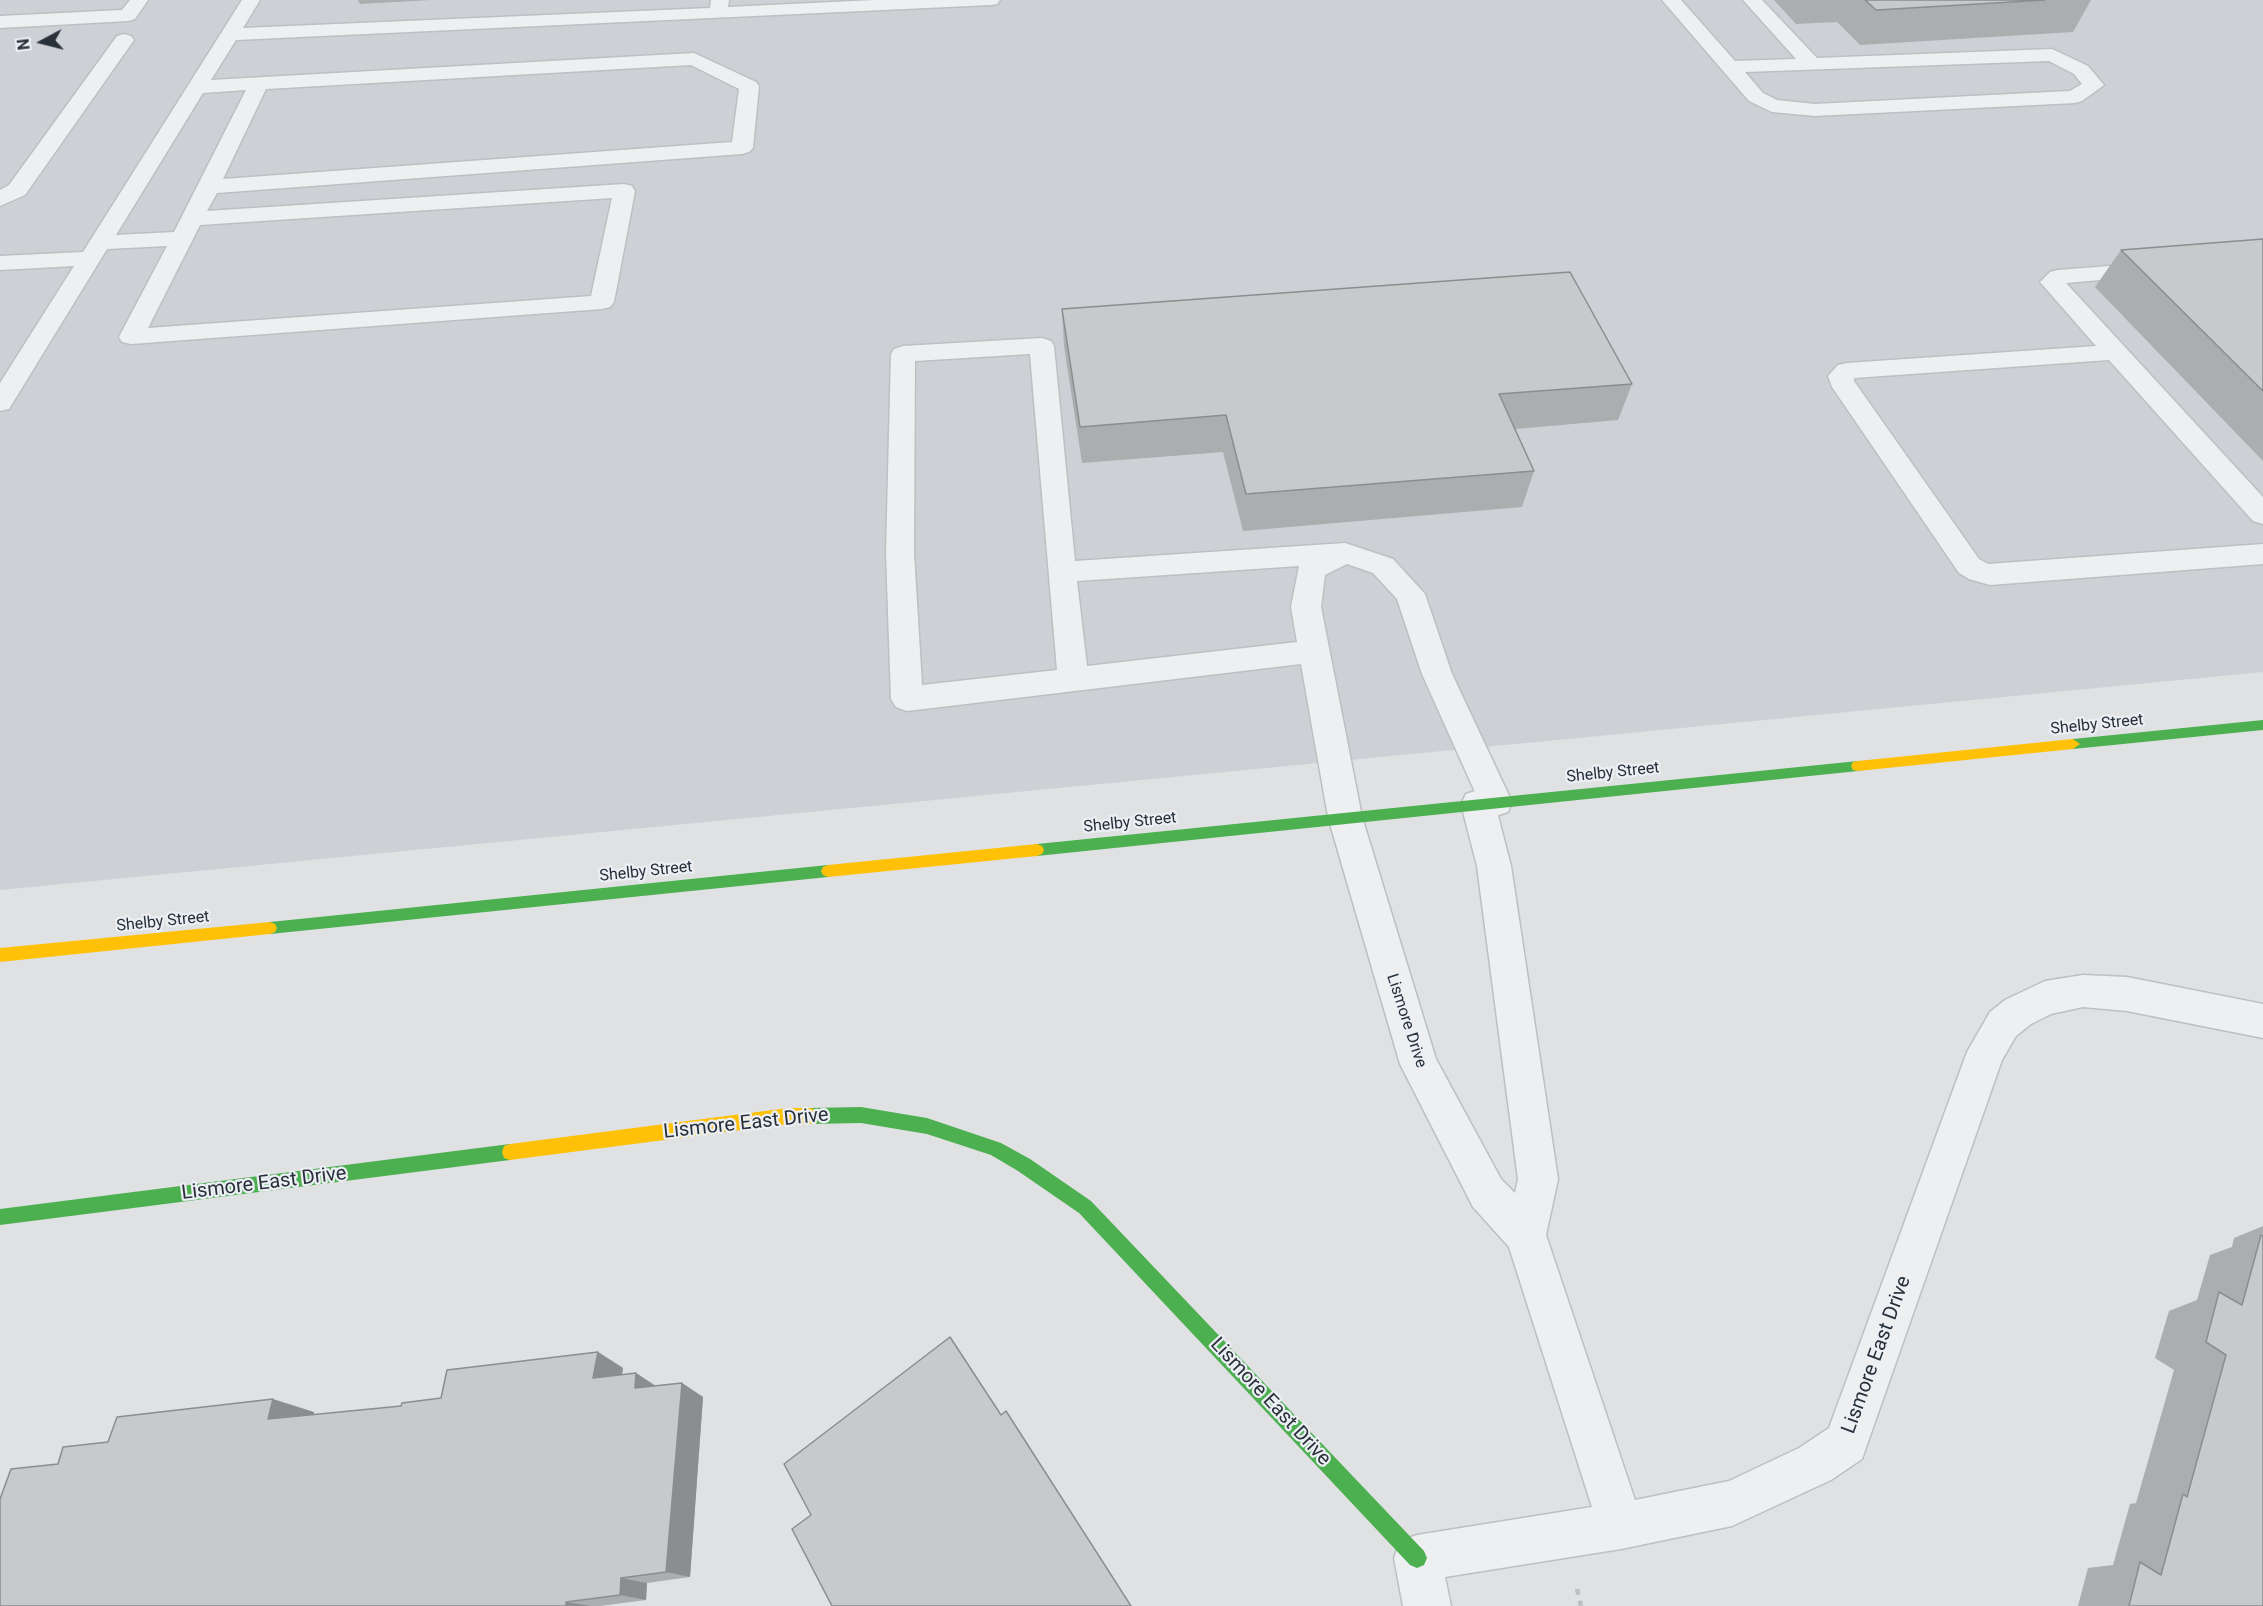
<!DOCTYPE html>
<html>
<head>
<meta charset="utf-8">
<style>
  body { margin:0 }
  #map { position:relative; width:2263px; height:1606px; overflow:hidden; background:#dfe1e3; font-family:Roboto,sans-serif }
  canvas { display:block }
  .north { position:absolute; left:12px; top:12px; width:60px; height:60px; -webkit-text-stroke:4px #eceff3; paint-order:stroke; rotate:263deg; font-size:16px; font-weight:700; line-height:24px; text-align:center; color:#28303a }
  .north::after { content:''; display:block; margin:auto; width:21px; height:27px; background:#28303a; clip-path:polygon(50% 0,100% 100%,50% 72%,0 100%) }
</style>
</head>
<body>
<div id="map">
<canvas width="2263" height="1606"></canvas>
<div class="north">N</div>
</div>
<script>
const context = document.querySelector('canvas').getContext('2d');
context.lineJoin = 'round';
function fillPath(path, color) {
  context.fillStyle = color;
  context.fill(path, 'evenodd');
}
function shape(rows) {
  const path = new Path2D();
  for (const r of rows) {
    path.moveTo(r[0], r[1]);
    for (let i = 2; i < r.length; i += 2) path.lineTo(r[i], r[i + 1]);
  }
  return path;
}
function stroke(path, color, width, dash) {
  context.strokeStyle = color;
  context.lineWidth = width;
  context.lineCap = dash ? 'butt' : 'round';
  context.setLineDash(dash || []);
  context.stroke(path);
}
function drawText(font, color, halo, rows, align = 'center') {
  context.font = font + ' Roboto,sans-serif';
  context.lineWidth = 4.5;
  context.setLineDash([]);
  context.textBaseline = 'middle';
  context.strokeStyle = halo;
  context.fillStyle = color;
  for (const [text, x, y, turn = 0] of rows) {
    context.save();
    context.translate(x, y);
    context.rotate((+turn || 0) * Math.PI / 180);
    context.textAlign = isNaN(turn) ? turn : align;
    if (halo) context.strokeText(text, 0, 0);
    context.fillText(text, 0, 0);
    context.restore();
  }
}
fillPath(shape([
  [0,0,2263,0,2263,672,0,890]
]), '#cdd1d6');
const lane = shape([
  [130,0,148,0,135,19,128,21,0,28,0,16,122,10,130,0],
  [242,0,260,0,243,28,710,8,711,0,729,0,728,7,875,0,1000,0,997,4,991,5,236,40,211,80,694,53,756,82,759,86,753,148,749,152,742,154,217,193,207,211,624,184,632,186,635,191,614,302,610,307,602,309,131,344,122,342,119,337,167,246,107,249,9,409,0,411,0,383,74,266,0,270,0,256,83,252,242,0],
  [691,65,739,89,732,142,223,179,266,89,691,65],
  [246,90,174,232,116,235,203,93,246,90],
  [612,198,591,296,148,328,200,225,612,198],
  [1662,0,1681,0,1735,61,1796,59,1743,0,1762,0,1817,58,2052,49,2088,66,2104,85,2082,101,2075,103,1815,116,1772,112,1749,101,1662,0],
  [2049,61,2074,74,2082,84,2070,91,1815,104,1777,100,1763,93,1745,72,2049,61],
  [124,34,131,36,134,40,25,195,0,206,0,190,9,185,117,36,124,34],
  [2148,263,2156,265,2160,270,2156,275,2066,283,2263,497,2263,524,2253,521,2109,360,1854,378,1854,381,1979,559,1988,564,2263,544,2263,564,1990,585,1969,579,1959,573,1832,387,1828,376,1838,365,1847,363,2096,346,2040,282,2050,272,2058,270,2148,263],
  [1042,338,1051,341,1054,346,1075,561,1345,543,1393,559,1425,594,1452,674,1512,802,1508,812,1496,816,1484,812,1422,674,1397,599,1373,573,1347,564,1325,575,1321,607,1362,817,1357,827,1345,831,1333,827,1328,817,1301,664,907,711,896,707,891,699,886,553,891,354,894,349,903,346,1042,338],
  [1030,354,1057,670,922,685,914,553,915,361,1030,354],
  [1299,566,1291,607,1297,642,1087,666,1077,581,1299,566]
]);
const street = shape([
  [1478,790,1490,794,1495,804,1511,866,1558,1179,1546,1235,1635,1500,1729,1481,1799,1448,1829,1428,1967,1052,1990,1012,2005,1000,2045,981,2083,975,2127,977,2263,1004,2263,1038,2127,1011,2083,1007,2051,1014,2031,1024,2016,1036,2002,1060,1862,1459,1831,1480,1732,1526,1621,1549,1445,1577,1451,1606,1403,1606,1394,1558,1400,1541,1417,1535,1592,1507,1509,1247,1473,1207,1400,1064,1328,817,1333,807,1345,803,1357,807,1362,817,1436,1059,1501,1179,1515,1193,1518,1179,1477,866,1461,804,1466,794,1478,790]
]);
stroke(lane, '#bdbfc1', 3);
stroke(street, '#bdbfc1', 3);
stroke(shape([
  [1577,1589,1581,1606]
]), '#bdc0c3', 4.5, [6, 6]);
fillPath(lane, '#eeeff0');
fillPath(street, '#eeeff0');
fillPath(shape([
  [2263,720,2263,730,2073,749,2066,744,2073,739,2263,720],
  [1858,761,1863,762,1865,766,1863,770,1858,771,1037,856,1032,854,1030,850,1032,846,1037,844,1858,761],
  [828,865,833,867,835,871,833,875,828,877,270,934,265,932,263,928,265,924,270,922,828,865],
  [861,1107,927,1118,1001,1143,1030,1159,1091,1201,1424,1551,1427,1558,1424,1565,1417,1568,1410,1565,1079,1213,1018,1171,991,1155,927,1134,861,1123,811,1124,805,1121,803,1116,805,1111,811,1108,861,1107],
  [510,1144,516,1146,518,1152,516,1158,510,1160,0,1225,0,1209,510,1144]
]), '#4caf50');
fillPath(shape([
  [2073,739,2080,744,2073,749,1858,771,1853,770,1851,766,1853,762,1858,761,2073,739],
  [1037,844,1042,846,1044,850,1042,854,1037,856,828,877,823,875,821,871,823,867,828,865,1037,844],
  [270,922,275,924,277,928,275,932,270,934,0,962,0,948,270,922],
  [788,1108,811,1108,817,1111,819,1116,817,1121,811,1124,788,1124,510,1160,504,1158,502,1152,504,1146,510,1144,788,1108]
]), '#ffc107');
fillPath(shape([
  [358,0,431,0,360,4],
  [1774,0,2091,0,2073,32,1860,45,1837,22,1796,24],
  [2263,239,2263,461,2095,287,2121,250],
  [1062,309,1632,384,1618,420,1515,429,1534,471,1522,507,1243,531,1223,452,1082,463,1064,346],
  [2263,1226,2263,1606,2078,1606,2088,1568,2113,1565,2130,1504,2136,1503,2174,1370,2155,1358,2169,1311,2197,1300,2210,1255,2232,1247,2234,1238],
  [598,1352,623,1368,622,1375,636,1373,655,1386,682,1383,703,1397,690,1577,647,1583,646,1600,600,1606,0,1606,58,1464,108,1442,314,1412,314,1415,401,1406,441,1398]
]), '#abadaf');
fillPath(shape([
  [598,1352,623,1368,619,1392,593,1378],
  [636,1373,659,1388,635,1388],
  [682,1383,703,1397,690,1577,666,1572],
  [273,1399,314,1412,310,1432,268,1419],
  [621,1578,647,1583,646,1600,620,1595],
  [566,1602,591,1606,566,1606]
]), '#8b8d8e');
const building = shape([
  [1865,0,2045,0,1876,10,1865,0],
  [2263,239,2263,391,2121,250,2263,239],
  [1570,272,1632,384,1499,394,1534,471,1246,494,1226,415,1080,427,1062,309,1570,272],
  [2261,1235,2263,1236,2263,1606,2129,1606,2140,1562,2161,1575,2183,1494,2187,1497,2226,1355,2206,1342,2219,1292,2242,1305,2261,1235],
  [950,1337,1001,1415,1006,1411,1131,1606,832,1606,792,1529,811,1515,784,1464,950,1337],
  [598,1352,593,1378,636,1373,635,1388,682,1383,666,1572,621,1578,620,1595,566,1602,566,1606,0,1606,0,1499,11,1469,58,1464,63,1447,108,1442,117,1417,273,1399,268,1419,401,1406,402,1403,441,1398,447,1370,598,1352]
]);
fillPath(building, '#c7c9cb');
stroke(building, '#8b8d8e', 1.5);
drawText('16px', '#28303a', '#eceff3', [
  ["Shelby Street",2097,725,-6],
  ["Shelby Street",1613,773,-6],
  ["Shelby Street",1130,823,-6],
  ["Shelby Street",646,872,-6],
  ["Shelby Street",163,922,-6],
  ["Lismore Drive",1406,1021,72]
]);
drawText('20px', '#28303a', '#eceff3', [
  ["Lismore East Drive",746,1124,-6],
  ["Lismore East Drive",264,1184,-7],
  ["Lismore East Drive",1877,1355,-70],
  ["Lismore East Drive",1270,1402,47]
]);
</script>
</body>
</html>
